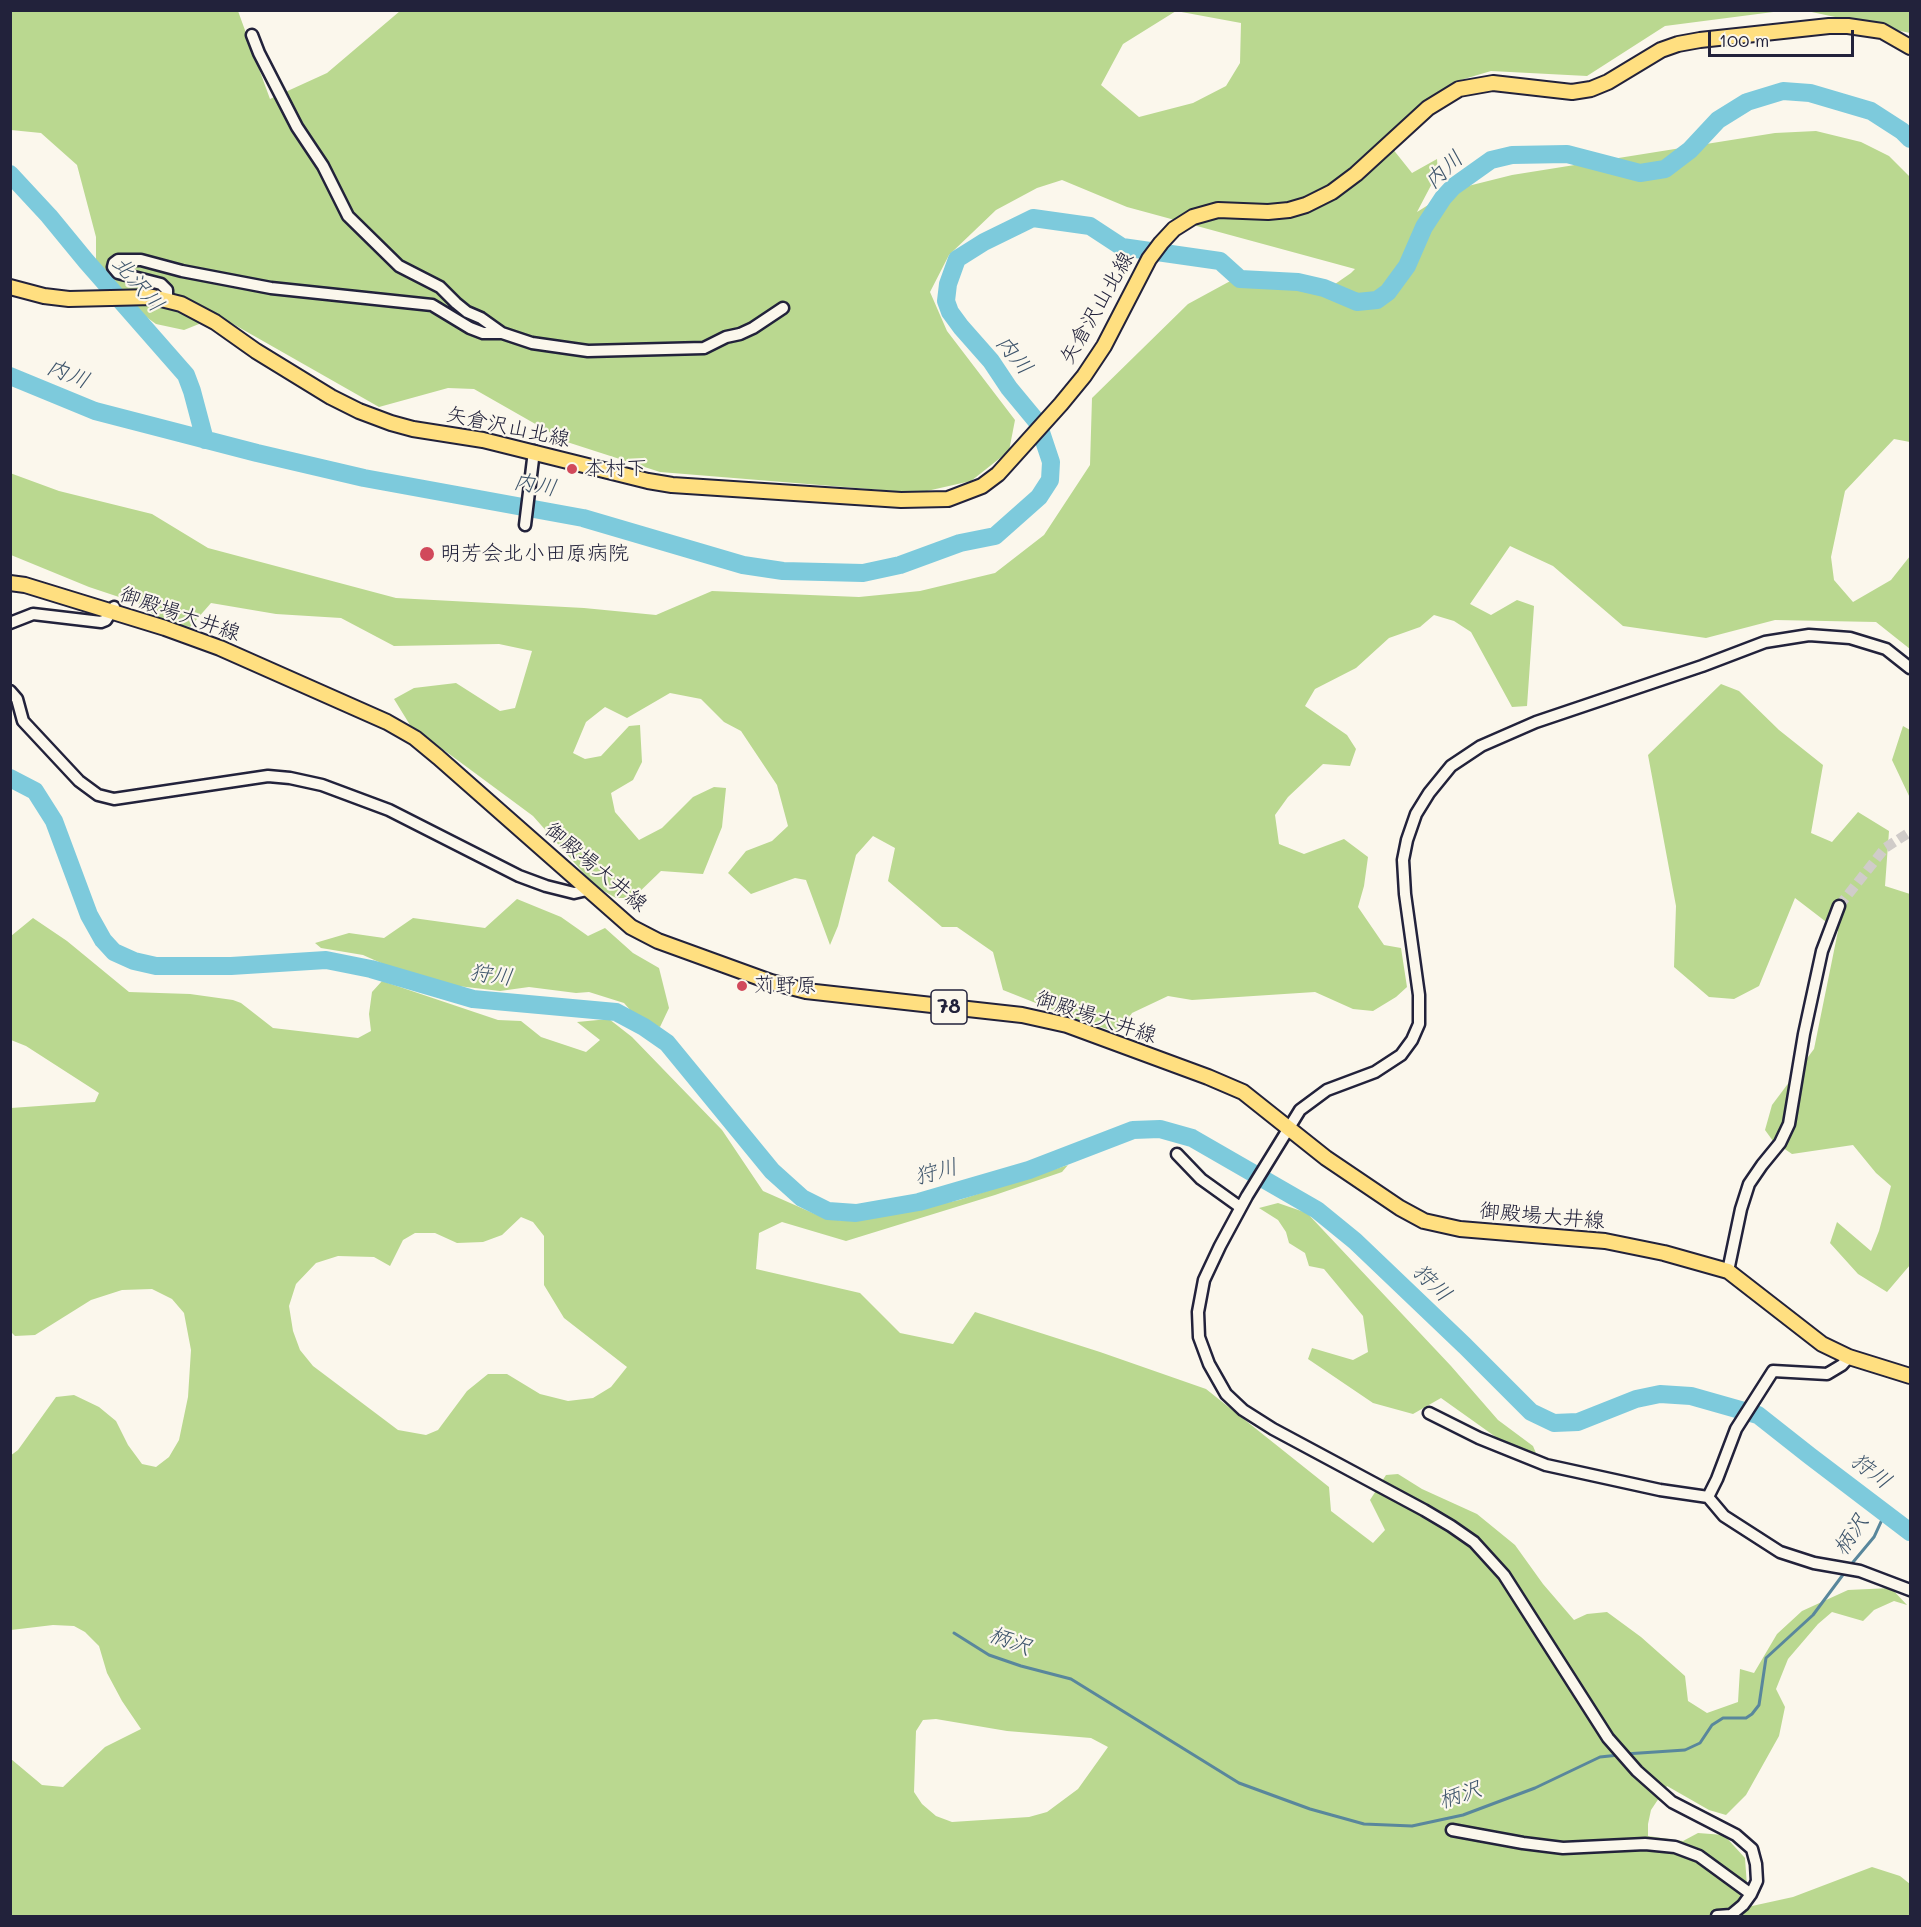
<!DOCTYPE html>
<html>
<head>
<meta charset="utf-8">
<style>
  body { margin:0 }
  #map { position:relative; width:1921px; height:1927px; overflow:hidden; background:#fbf7ec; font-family:Mali,sans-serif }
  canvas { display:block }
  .frame { position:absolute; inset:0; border:12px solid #22223b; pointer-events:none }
  .scale { position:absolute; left:1708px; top:30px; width:146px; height:27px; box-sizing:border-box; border:3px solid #22223b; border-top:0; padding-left:8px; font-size:18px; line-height:21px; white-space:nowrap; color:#22223b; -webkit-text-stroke:4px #fbf7ec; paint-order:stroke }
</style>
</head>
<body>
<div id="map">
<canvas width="1921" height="1927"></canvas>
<div class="frame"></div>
<div class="scale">100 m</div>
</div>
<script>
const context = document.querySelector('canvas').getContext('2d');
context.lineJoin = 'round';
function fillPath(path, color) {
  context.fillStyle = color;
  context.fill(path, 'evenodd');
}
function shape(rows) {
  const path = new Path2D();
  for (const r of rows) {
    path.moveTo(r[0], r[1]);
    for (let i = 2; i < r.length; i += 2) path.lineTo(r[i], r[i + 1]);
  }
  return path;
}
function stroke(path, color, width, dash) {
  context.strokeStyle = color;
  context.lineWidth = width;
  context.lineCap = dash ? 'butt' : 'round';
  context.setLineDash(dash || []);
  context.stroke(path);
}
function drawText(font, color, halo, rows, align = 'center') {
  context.font = font + ' Mali,"Klee One",sans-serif';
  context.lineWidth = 4.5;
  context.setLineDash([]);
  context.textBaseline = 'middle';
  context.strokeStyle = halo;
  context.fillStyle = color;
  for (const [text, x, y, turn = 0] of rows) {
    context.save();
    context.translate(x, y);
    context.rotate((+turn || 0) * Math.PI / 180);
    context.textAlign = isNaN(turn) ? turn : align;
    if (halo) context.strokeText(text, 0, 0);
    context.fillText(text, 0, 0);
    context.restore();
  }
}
fillPath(shape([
  [11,11,238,11,270,99,327,73,400,11,1781,11,1665,26,1587,76,1491,71,1454,82,1384,138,1412,173,1437,159,1438,172,1417,212,1452,190,1512,175,1775,133,1816,131,1861,142,1889,156,1910,177,1910,442,1894,439,1845,491,1831,557,1834,580,1853,602,1891,580,1910,556,1910,649,1876,622,1775,620,1706,638,1623,626,1553,566,1510,546,1470,604,1491,615,1517,600,1534,606,1527,706,1512,707,1471,632,1454,621,1434,615,1420,627,1389,638,1356,668,1315,689,1305,706,1347,735,1356,749,1350,766,1323,764,1288,797,1275,815,1279,844,1304,854,1344,839,1368,857,1364,886,1358,907,1384,945,1401,948,1407,987,1396,997,1373,1011,1353,1009,1315,992,1192,1000,1168,996,1132,1013,1119,1033,1071,1017,1003,990,993,952,957,927,942,927,888,881,895,848,873,836,856,855,838,926,830,945,806,880,795,878,751,894,728,873,746,851,772,841,788,826,777,785,741,731,724,722,701,699,670,693,627,718,605,707,586,722,573,753,585,759,601,756,629,726,640,725,642,762,633,780,611,793,615,812,639,840,662,828,693,797,714,787,726,788,722,827,703,874,661,871,633,898,616,898,595,886,533,816,410,725,394,699,414,688,456,683,500,711,515,708,532,651,499,644,394,646,341,618,276,614,211,603,190,627,159,620,143,605,89,587,11,555,10,473,59,491,152,514,208,548,396,598,584,608,656,615,712,591,859,597,920,591,995,573,1044,535,1090,465,1092,398,1188,304,1234,279,1278,281,1325,291,1351,273,1355,269,1127,207,1062,180,1037,188,996,210,949,255,930,292,947,331,1015,420,1009,451,971,481,918,493,660,472,567,442,474,389,448,388,379,407,219,316,184,330,156,324,106,288,96,266,96,237,77,165,41,133,11,130],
  [1176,11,1241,23,1240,63,1226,86,1193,103,1139,117,1101,85,1123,44],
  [1807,11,1910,11,1910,33],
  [1721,684,1739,691,1779,730,1823,765,1811,833,1832,842,1858,812,1889,831,1885,886,1910,894,1910,1265,1887,1292,1858,1274,1830,1243,1837,1222,1871,1251,1879,1231,1891,1186,1876,1173,1853,1145,1792,1154,1773,1141,1765,1130,1772,1105,1814,1049,1838,931,1795,898,1759,986,1734,999,1709,997,1674,967,1676,906,1648,755],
  [1903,726,1910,730,1910,798,1892,760],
  [517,899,561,917,588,936,605,928,633,953,659,968,669,1008,660,1027,639,1020,624,1003,589,992,576,993,529,987,500,991,424,982,363,955,321,948,315,943,349,933,384,938,413,918,485,928],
  [33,918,67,941,129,992,190,994,233,1000,241,1003,273,1028,358,1038,371,1031,369,1014,372,992,382,981,498,1020,521,1021,541,1037,586,1052,600,1040,577,1022,609,1019,632,1037,722,1130,763,1191,815,1214,842,1221,909,1211,959,1200,1068,1165,1062,1172,995,1195,846,1241,782,1222,759,1233,756,1269,860,1293,900,1333,953,1344,975,1312,1100,1352,1206,1389,1329,1487,1331,1511,1373,1543,1385,1530,1370,1500,1386,1475,1398,1474,1422,1489,1477,1514,1515,1545,1543,1584,1574,1620,1587,1614,1607,1612,1641,1637,1685,1676,1688,1701,1707,1713,1738,1702,1740,1669,1754,1673,1777,1634,1802,1611,1848,1590,1891,1588,1907,1605,1894,1601,1874,1610,1863,1621,1832,1612,1818,1624,1788,1659,1776,1689,1785,1707,1779,1736,1746,1795,1726,1815,1709,1810,1667,1786,1651,1810,1648,1824,1648,1836,1683,1841,1698,1833,1724,1835,1745,1858,1747,1886,1752,1906,1793,1897,1872,1867,1900,1876,1910,1884,1910,1916,11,1916,11,1759,42,1785,63,1787,105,1747,141,1729,122,1701,107,1673,99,1646,85,1632,74,1626,53,1625,11,1630,10,1456,18,1450,56,1397,74,1395,99,1407,116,1421,128,1445,142,1464,156,1467,169,1457,179,1440,188,1397,191,1350,184,1313,172,1299,152,1289,122,1290,91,1300,35,1335,15,1336,11,1332,11,1108,95,1102,99,1093,26,1046,11,1040,11,936],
  [521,1217,533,1222,544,1236,544,1285,564,1318,627,1367,611,1387,593,1398,568,1401,540,1394,507,1374,488,1374,467,1391,438,1430,426,1435,398,1430,313,1366,300,1350,293,1331,289,1306,296,1284,316,1263,338,1256,374,1257,390,1266,403,1240,415,1233,435,1233,457,1243,483,1242,502,1235],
  [936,1719,1007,1731,1091,1738,1108,1747,1078,1789,1047,1812,1029,1817,952,1822,936,1816,922,1804,914,1792,916,1731,923,1720],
  [1278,1203,1307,1213,1451,1366,1498,1420,1533,1446,1538,1458,1500,1440,1441,1398,1413,1414,1373,1403,1308,1359,1312,1348,1353,1360,1368,1352,1363,1316,1324,1269,1309,1266,1305,1253,1289,1243,1286,1232,1278,1220,1259,1208]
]), '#bad890');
stroke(shape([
  [1849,1567,1874,1537,1885,1513],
  [954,1633,989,1655,1021,1666,1071,1679,1239,1783,1310,1809,1364,1824,1412,1826,1463,1815,1535,1788,1600,1757,1619,1755],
  [1625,1754,1685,1750,1700,1743,1712,1725,1723,1718,1746,1718,1752,1714,1759,1705,1766,1658,1813,1615,1845,1572]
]), '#59879c', 3);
stroke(shape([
  [10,174,49,216,86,261,186,375,192,391,205,440],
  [10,376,95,411,257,453,364,478,583,518,743,565,783,571,863,573,900,565,960,543,995,536,1039,497,1050,480,1051,462,1038,423,1009,388,991,361,961,327,950,312,946,301,948,284,957,259,984,242,1033,218,1090,226,1122,247,1220,261,1240,279,1298,282,1324,288,1357,302,1377,300,1388,292,1407,266,1424,227,1443,198,1453,187,1491,160,1512,155,1567,154,1640,173,1665,169,1690,150,1718,120,1747,102,1783,91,1810,93,1871,111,1902,131,1910,139],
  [10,778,35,791,54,821,89,915,103,940,114,952,134,961,156,966,231,966,326,960,371,969,473,999,616,1012,644,1027,667,1043,772,1171,802,1198,828,1211,856,1213,919,1202,1029,1170,1133,1130,1160,1129,1192,1138,1317,1210,1355,1241,1465,1346,1531,1412,1554,1423,1578,1422,1636,1399,1660,1394,1691,1396,1758,1415,1810,1456,1910,1532]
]), '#7dcadc', 18);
stroke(shape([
  [1839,906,1885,848,1910,832]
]), '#d0ccc9', 10, [10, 5]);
const minor = shape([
  [252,35,259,53,297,127,323,166,348,216,399,266,440,287,456,303,467,312,481,318,502,333,532,343,588,351,704,348,726,337,740,334,753,328,783,308],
  [167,299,167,290,161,284,118,273,113,267,114,263,118,260,141,260,182,271,271,288,432,305,470,328,483,333,501,333],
  [525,525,534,451],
  [10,623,33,614,101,622,106,620,114,607],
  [10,691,17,699,23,721,79,781,98,795,114,799,268,776,290,778,322,785,389,810,519,876,546,886,574,893,587,890],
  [1177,1154,1201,1179,1240,1207],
  [1728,1271,1741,1209,1749,1184,1762,1165,1780,1143,1789,1124,1804,1034,1822,951,1839,906],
  [1429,1413,1479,1438,1546,1465,1660,1490,1708,1497,1724,1516,1780,1552,1814,1563,1860,1571,1910,1590],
  [1708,1497,1717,1479,1736,1429,1773,1371,1827,1374,1842,1365,1849,1357],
  [1452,1830,1523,1843,1563,1848,1645,1844,1675,1847,1699,1856,1751,1894],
  [1717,1916,1731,1915,1743,1905,1751,1894,1757,1881,1756,1864,1752,1849,1736,1835,1672,1802,1637,1771,1608,1738,1504,1575,1474,1542,1451,1526,1424,1510,1273,1429,1243,1410,1226,1394,1209,1364,1199,1337,1198,1312,1204,1280,1220,1246,1247,1196,1300,1110,1327,1090,1375,1072,1401,1055,1412,1040,1419,1024,1419,995,1405,894,1403,860,1407,840,1416,814,1429,793,1451,766,1481,746,1536,722,1702,666,1765,642,1809,635,1850,638,1886,649,1910,668]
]);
const major = shape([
  [10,287,44,296,69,299,153,297,181,304,215,322,256,351,331,397,359,411,391,423,413,429,483,440,648,481,672,485,901,500,948,499,982,486,998,474,1061,404,1084,376,1104,346,1149,259,1161,243,1174,229,1193,217,1218,210,1268,212,1289,210,1306,205,1332,192,1356,174,1428,108,1459,89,1493,83,1572,92,1591,89,1608,82,1661,50,1678,44,1700,40,1829,26,1848,26,1882,31,1910,47],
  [10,583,25,585,165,628,220,648,387,722,415,738,438,757,631,927,658,941,771,982,806,991,1022,1015,1067,1025,1208,1077,1243,1092,1326,1158,1400,1208,1424,1221,1460,1229,1605,1241,1664,1253,1728,1271,1822,1344,1849,1357,1910,1376]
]);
stroke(minor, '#22223b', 15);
stroke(major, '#22223b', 18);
stroke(minor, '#fbf7ec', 10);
stroke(major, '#ffdf80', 14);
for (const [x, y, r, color] of [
  [572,469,6,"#d1495b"],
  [427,554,8,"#d1495b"],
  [742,986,6,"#d1495b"]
]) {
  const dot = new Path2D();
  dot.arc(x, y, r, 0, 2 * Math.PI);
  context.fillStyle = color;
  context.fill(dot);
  stroke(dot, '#fbf7ec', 2);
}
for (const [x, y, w] of [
  [949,1007,36]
]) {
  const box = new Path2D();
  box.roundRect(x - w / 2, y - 17, w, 34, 4.5);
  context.fillStyle = '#fbf7ec';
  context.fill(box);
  stroke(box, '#22223b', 1.5);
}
drawText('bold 20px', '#22223b', null, [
  ["78",949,1007]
]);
drawText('21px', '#22223b', '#fbf7ec', [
  ["矢倉沢山北線",1097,308,-60],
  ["矢倉沢山北線",508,427,12],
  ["御殿場大井線",180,614,19],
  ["御殿場大井線",596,867,40],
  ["御殿場大井線",1096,1017,18],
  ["御殿場大井線",1542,1216,5]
]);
drawText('21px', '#22223b', '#fbf7ec', [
  ["本村下",584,469],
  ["明芳会北小田原病院",440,554],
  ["苅野原",754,986]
], 'left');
drawText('italic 22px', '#3d546b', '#fbf7ec', [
  ["内川",1444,170,-43],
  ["北沢川",138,284,49],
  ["内川",1014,355,51],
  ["内川",68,374,22],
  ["内川",535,485,10],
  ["狩川",491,975,8],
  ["狩川",936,1172,-15],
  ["狩川",1432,1283,44],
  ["狩川",1871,1471,37],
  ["柄沢",1851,1535,-56],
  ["柄沢",1010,1641,21],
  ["柄沢",1460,1795,-18]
]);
</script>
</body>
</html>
